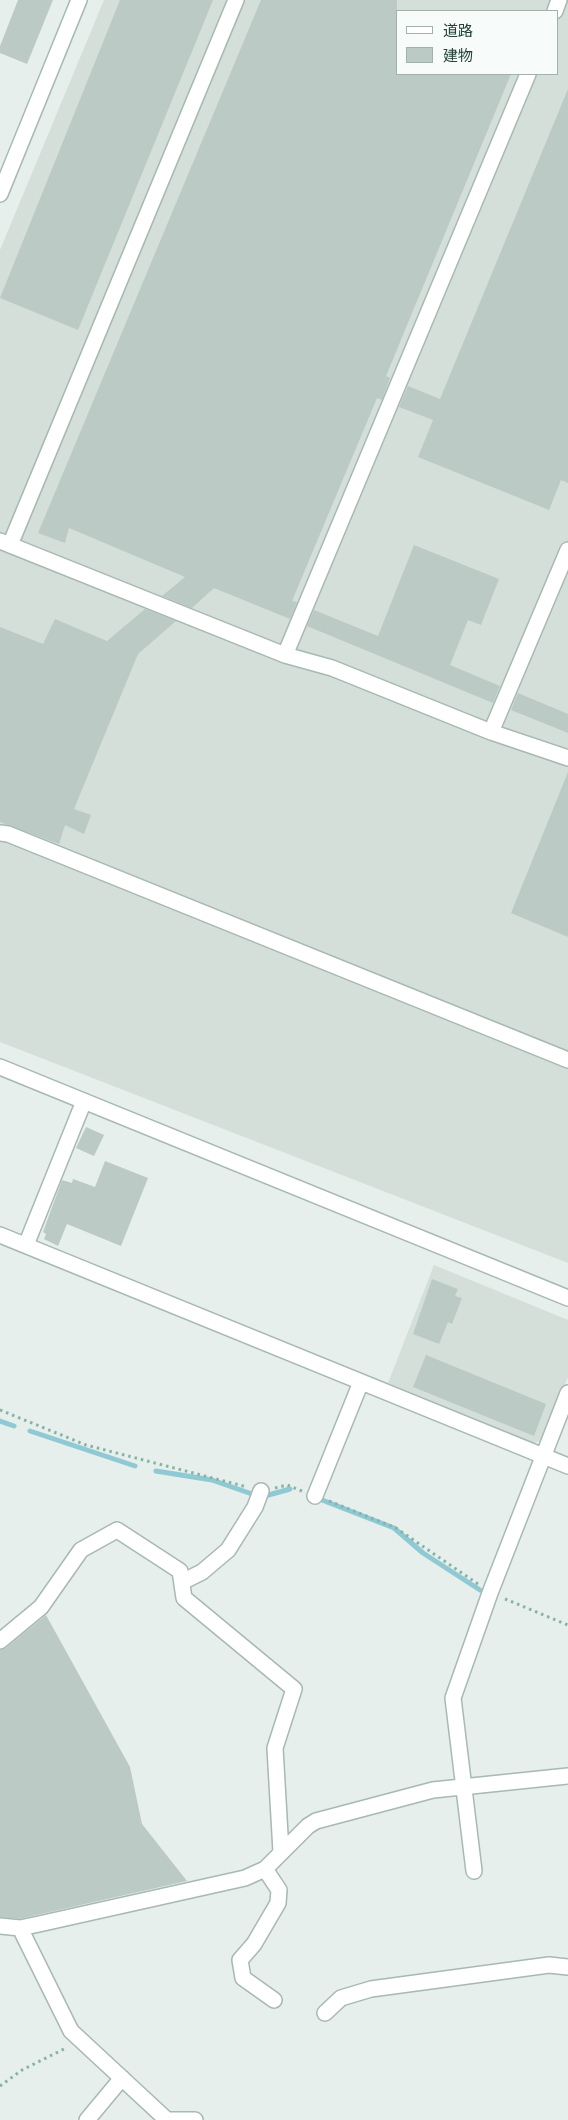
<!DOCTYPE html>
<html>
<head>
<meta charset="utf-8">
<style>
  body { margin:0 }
  #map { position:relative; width:568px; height:2120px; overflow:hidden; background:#e6efeb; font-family:Mulish,"Noto Sans JP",sans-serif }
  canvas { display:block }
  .legend { position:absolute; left:396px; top:10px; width:162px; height:65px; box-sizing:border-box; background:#f7fbf9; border:1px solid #a3b1ad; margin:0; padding:6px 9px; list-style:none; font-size:15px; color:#24423a }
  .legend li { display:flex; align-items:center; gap:10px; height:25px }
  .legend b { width:25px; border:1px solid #a3b1ad }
</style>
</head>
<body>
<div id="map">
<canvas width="568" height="2120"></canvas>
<ul class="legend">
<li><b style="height:6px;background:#fff"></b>道路</li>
<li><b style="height:14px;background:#bbcac4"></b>建物</li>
</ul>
</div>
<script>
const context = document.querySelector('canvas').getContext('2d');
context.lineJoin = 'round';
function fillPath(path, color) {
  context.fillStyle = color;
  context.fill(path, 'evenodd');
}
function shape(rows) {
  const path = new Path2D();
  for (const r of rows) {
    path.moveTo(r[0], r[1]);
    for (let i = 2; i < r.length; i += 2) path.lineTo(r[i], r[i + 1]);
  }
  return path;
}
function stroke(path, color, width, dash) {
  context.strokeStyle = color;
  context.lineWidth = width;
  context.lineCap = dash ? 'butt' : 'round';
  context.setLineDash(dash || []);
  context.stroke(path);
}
fillPath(shape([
  [104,0,568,0,568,1263,0,1042,0,250],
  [397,11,557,11,557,74,397,74],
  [434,1265,568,1320,568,1377,541,1441,534,1443,388,1383]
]), '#d4dfda');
stroke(shape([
  [0,1421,14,1426],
  [30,1431,135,1466],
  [156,1471,212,1480,252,1494],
  [265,1496,290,1489],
  [322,1500,394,1528,423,1553,480,1590]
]), '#8ec9d4', 5);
fillPath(shape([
  [18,0,53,0,27,64,0,53,0,46],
  [120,0,213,0,78,330,0,298],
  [261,0,397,0,397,74,511,74,386,376,390,378,382,400,377,398,292,601,297,602,290,619,214,588,192,608,162,596,185,577,69,528,65,543,38,533],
  [568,89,568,483,561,480,549,510,418,457,433,420,399,407,408,386,440,399],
  [414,545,499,579,481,625,468,620,450,665,500,686,493,703,307,626,314,610,378,636],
  [145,609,176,621,138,654,74,809,91,815,84,834,65,825,59,844,0,822,0,627,43,644,55,619,107,641],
  [518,693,568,714,568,733,511,710],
  [568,772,568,937,511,913],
  [86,1127,104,1135,94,1156,76,1148],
  [105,1161,148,1178,121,1246,67,1224,58,1246,44,1239,46,1234,43,1232,62,1180,72,1183,73,1179,95,1187],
  [432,1279,458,1289,455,1296,462,1298,452,1324,448,1322,439,1344,413,1334],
  [426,1355,546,1404,534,1436,413,1387],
  [46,1615,130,1767,142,1824,187,1881,19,1919,0,1917,0,1650,6,1648]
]), '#bbcac4');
const minor = shape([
  [555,11,559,0],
  [0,194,79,0],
  [0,541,285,655,332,668,491,732,568,758],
  [10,545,236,0],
  [285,655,528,74],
  [491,732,568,550],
  [0,833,8,834,568,1060],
  [0,1067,568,1298],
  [0,1235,568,1466],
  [26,1245,84,1101],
  [315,1496,361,1382],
  [182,1582,202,1572,228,1550,255,1507,261,1491],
  [0,1641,41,1607,81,1550,117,1530,180,1571,184,1598,294,1689,275,1748,281,1852],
  [265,1869,279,1890,278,1903,254,1944,240,1960,243,1978,274,2000],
  [474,1871,453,1698,490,1593,568,1393],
  [0,1926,20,1928,39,1924,245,1878,265,1869,308,1826,316,1821,433,1790,568,1776],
  [20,1928,71,2031,167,2120,195,2120],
  [325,2013,341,1998,371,1989,549,1965,568,1967],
  [87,2120,122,2078]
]);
stroke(minor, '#a8b8b2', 18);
stroke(shape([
  [0,1410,86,1445,247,1487],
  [275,1488,287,1485,302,1491],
  [329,1501,396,1528,478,1584],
  [505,1599,568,1625],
  [0,2086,22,2070,66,2048]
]), '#86b3a5', 3, [2.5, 4]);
stroke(minor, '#fff', 15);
</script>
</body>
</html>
